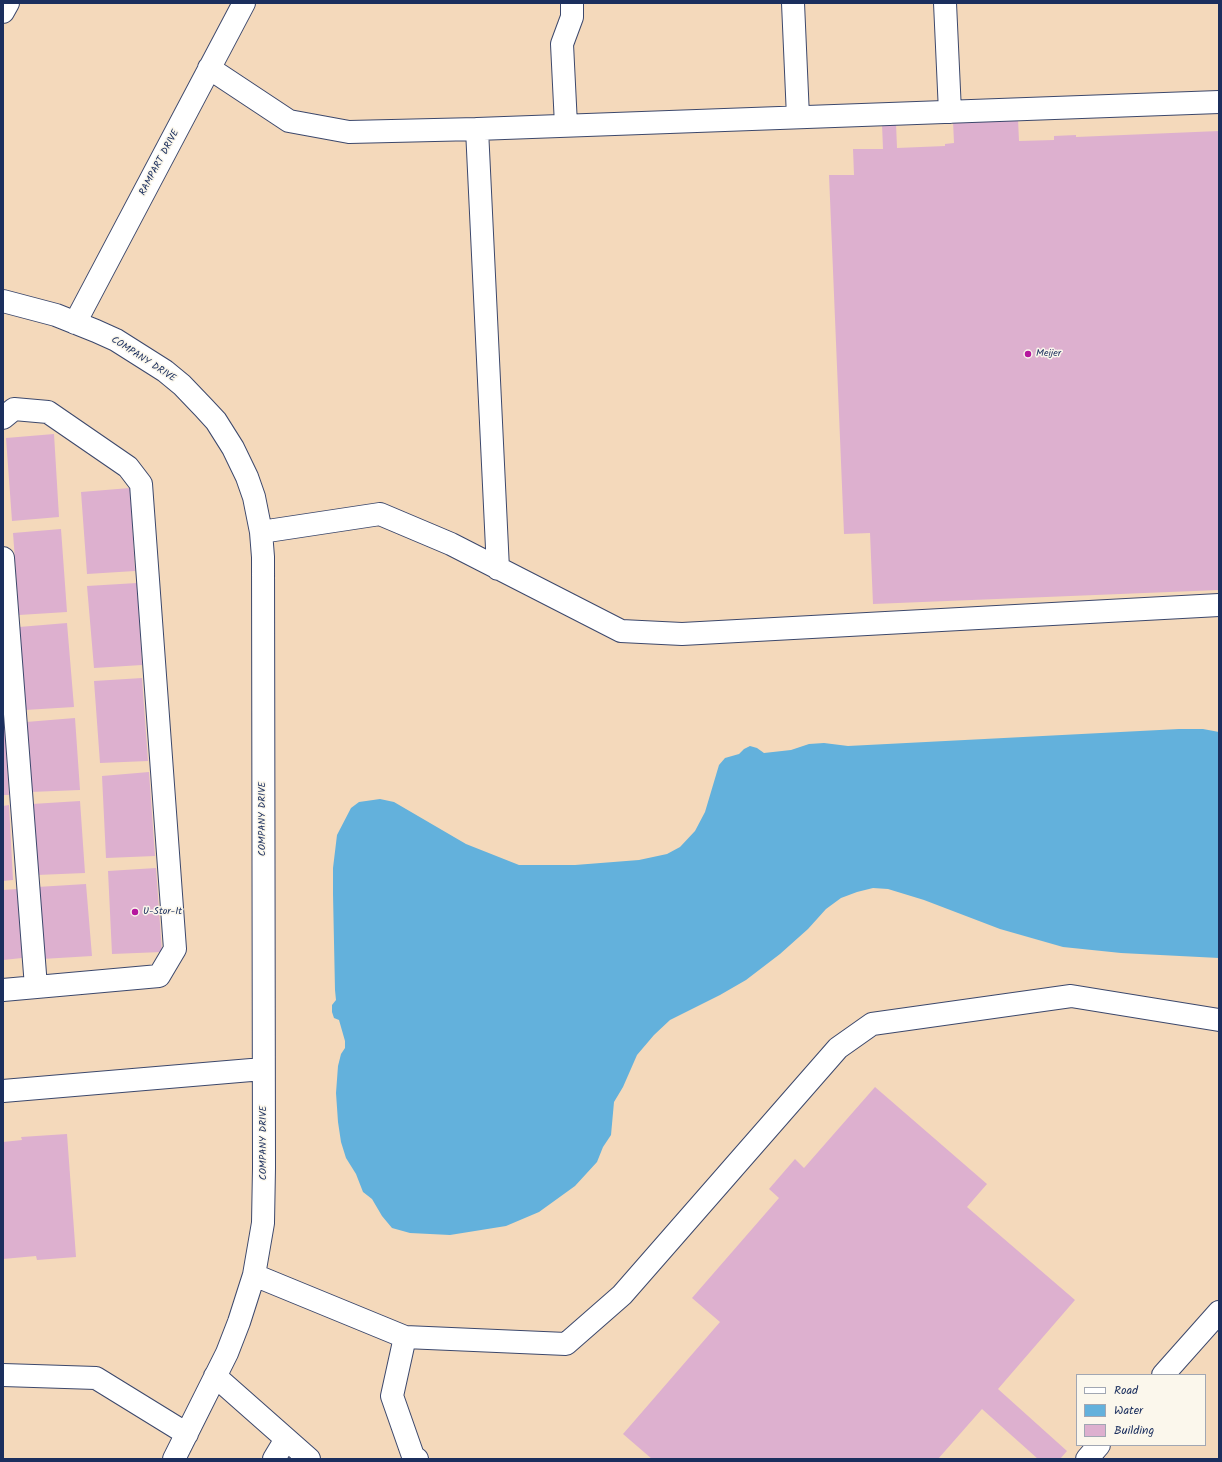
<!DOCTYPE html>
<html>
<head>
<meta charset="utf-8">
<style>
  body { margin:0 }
  #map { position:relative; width:1222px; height:1462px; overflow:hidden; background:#f4d9bb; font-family:Kalam,sans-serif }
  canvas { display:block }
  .frame { position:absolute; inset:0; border:4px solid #1b2f5e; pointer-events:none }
  .legend { position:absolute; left:1076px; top:1374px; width:130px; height:72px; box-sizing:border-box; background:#fbf7ec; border:1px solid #a1a7b3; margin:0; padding:5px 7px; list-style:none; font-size:12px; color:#1b2f5e }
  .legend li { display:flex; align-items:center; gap:8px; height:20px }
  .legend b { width:20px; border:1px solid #a1a7b3 }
</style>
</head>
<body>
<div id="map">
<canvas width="1222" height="1462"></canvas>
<div class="frame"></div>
<ul class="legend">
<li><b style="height:5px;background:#fff"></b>Road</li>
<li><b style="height:11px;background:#63b1dc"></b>Water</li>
<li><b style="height:11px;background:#ddb0cf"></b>Building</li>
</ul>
</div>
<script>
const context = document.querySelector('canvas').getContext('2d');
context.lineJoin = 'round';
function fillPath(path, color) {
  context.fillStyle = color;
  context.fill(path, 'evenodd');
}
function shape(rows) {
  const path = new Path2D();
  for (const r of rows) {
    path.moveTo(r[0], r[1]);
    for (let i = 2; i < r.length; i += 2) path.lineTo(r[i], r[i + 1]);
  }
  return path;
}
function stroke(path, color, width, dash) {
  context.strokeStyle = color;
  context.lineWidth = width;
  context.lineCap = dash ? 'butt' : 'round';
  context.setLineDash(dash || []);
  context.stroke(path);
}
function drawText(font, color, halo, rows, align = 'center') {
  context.font = font + ' Kalam,sans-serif';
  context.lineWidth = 3;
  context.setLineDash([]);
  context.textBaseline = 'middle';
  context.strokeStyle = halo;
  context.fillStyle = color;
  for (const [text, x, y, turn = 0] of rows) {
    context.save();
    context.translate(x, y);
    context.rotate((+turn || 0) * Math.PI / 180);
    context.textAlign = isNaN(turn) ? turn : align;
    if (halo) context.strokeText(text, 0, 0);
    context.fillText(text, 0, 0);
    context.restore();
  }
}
fillPath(shape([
  [1179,729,1203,729,1219,732,1219,958,1121,953,1063,947,1000,929,924,900,888,889,873,888,857,892,841,898,826,909,808,929,780,954,746,980,720,995,670,1020,654,1035,637,1055,623,1087,614,1102,611,1135,603,1147,597,1162,575,1186,539,1212,506,1226,450,1235,410,1233,392,1228,382,1216,372,1199,363,1192,356,1174,346,1158,341,1142,338,1122,336,1093,338,1066,341,1054,345,1048,345,1041,339,1020,334,1018,332,1012,332,1005,336,1000,335,990,333,894,333,868,337,835,351,808,359,802,380,799,394,802,466,844,519,865,575,865,639,860,667,854,680,847,695,831,705,812,719,765,725,758,739,754,744,749,750,746,757,748,764,753,791,750,809,744,824,743,848,746]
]), '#63b1dc');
fillPath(shape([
  [1018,119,1019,141,1054,140,1054,136,1076,135,1076,137,1219,131,1219,590,873,604,870,533,844,534,829,175,854,175,853,149,883,149,882,124,896,123,897,148,945,146,945,144,954,143,953,121],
  [54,434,59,517,12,521,6,438],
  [130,488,135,571,87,574,81,492],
  [61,529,67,612,19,615,13,533],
  [137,583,142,665,94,668,87,586],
  [67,623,74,707,25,710,19,627],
  [142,678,148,761,100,763,94,681],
  [75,718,80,790,30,792,26,722],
  [3,724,5,724,9,795,3,795],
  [149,772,155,856,106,858,102,776],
  [80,801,85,873,37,875,32,804],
  [9,805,13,880,3,881,3,806],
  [156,868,162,952,112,954,108,871],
  [86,884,92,956,42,959,37,887],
  [17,889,22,958,3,960,3,890],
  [875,1087,987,1184,967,1207,1075,1300,998,1389,1067,1451,1060,1459,1038,1459,982,1409,938,1459,652,1459,623,1434,720,1322,692,1298,779,1198,769,1189,795,1159,804,1168],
  [67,1134,76,1257,37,1260,36,1256,3,1259,3,1142,22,1140,21,1137]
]), '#ddb0cf');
const minor = shape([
  [793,3,798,117],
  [945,3,950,112],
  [3,12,8,3],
  [209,68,289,121,349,132,477,129,1219,102],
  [566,125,562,44,572,17,572,3],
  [477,129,498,569],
  [3,301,56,315,96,331,116,340,165,371,182,385,204,408,216,421,233,448,247,477,254,497,261,532,263,557,264,1168,263,1223,254,1275,239,1322,227,1353,174,1459],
  [75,323,244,3],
  [3,418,14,409,48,412,128,467,141,484,175,949,159,976,3,990],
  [261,532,380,514,451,544,621,631,682,634,1219,605],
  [3,558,36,987],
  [3,1091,263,1069],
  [254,1275,405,1337,566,1344,622,1295,838,1048,872,1024,1071,996,1219,1020],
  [405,1337,392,1396,413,1456,417,1459],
  [3,1375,96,1378,187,1434],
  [1163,1375,1219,1312],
  [215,1376,309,1459],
  [274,1459,286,1439],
  [1087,1459,1099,1445]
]);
stroke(minor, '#3c486c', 24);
stroke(minor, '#fff', 22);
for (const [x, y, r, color] of [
  [1028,354,4,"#b5179e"],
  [135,912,4,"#b5179e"]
]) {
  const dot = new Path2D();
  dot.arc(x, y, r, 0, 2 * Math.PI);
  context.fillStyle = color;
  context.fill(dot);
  stroke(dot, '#fbf7ec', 1.5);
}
drawText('10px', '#1b2f5e', '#fbf7ec', [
  ["RAMPART DRIVE",160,163,-62],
  ["COMPANY DRIVE",143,360,33],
  ["COMPANY DRIVE",263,819,-90],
  ["COMPANY DRIVE",264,1143,-90]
]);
drawText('10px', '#1b2f5e', '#fbf7ec', [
  ["Meijer",1036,354],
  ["U-Stor-It",143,912]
], 'left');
</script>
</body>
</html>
